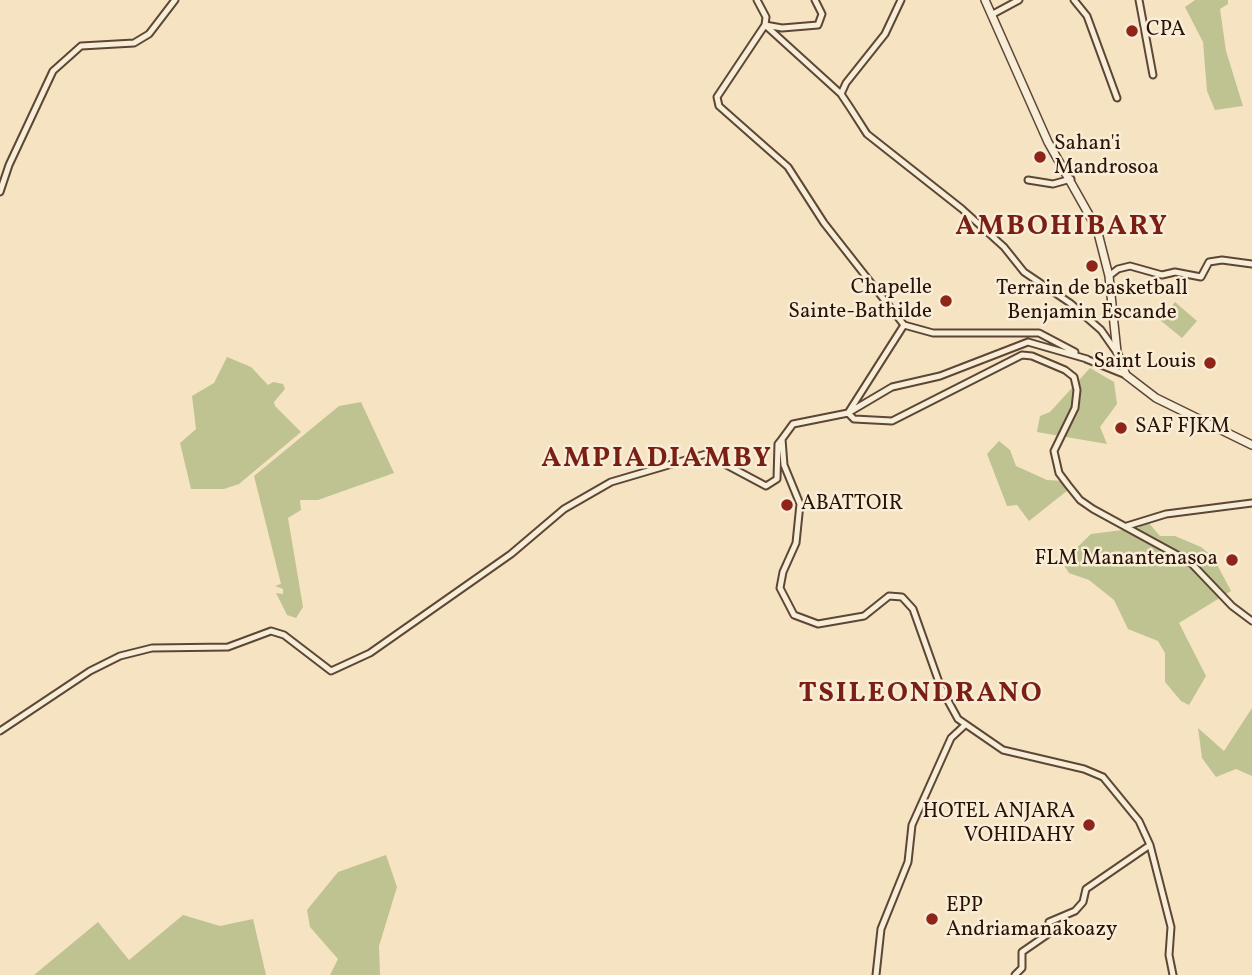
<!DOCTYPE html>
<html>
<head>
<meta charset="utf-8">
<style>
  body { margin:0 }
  canvas { display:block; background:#f5e3c2 }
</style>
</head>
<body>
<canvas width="1252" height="975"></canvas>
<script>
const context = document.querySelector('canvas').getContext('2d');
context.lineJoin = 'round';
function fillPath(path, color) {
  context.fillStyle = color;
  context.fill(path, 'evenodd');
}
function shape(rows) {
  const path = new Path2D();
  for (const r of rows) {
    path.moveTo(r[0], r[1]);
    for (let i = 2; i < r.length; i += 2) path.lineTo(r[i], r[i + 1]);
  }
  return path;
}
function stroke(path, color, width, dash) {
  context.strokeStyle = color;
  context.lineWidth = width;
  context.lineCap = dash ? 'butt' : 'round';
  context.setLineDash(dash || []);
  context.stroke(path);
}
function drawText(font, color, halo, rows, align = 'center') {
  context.font = font + ' Vollkorn,serif';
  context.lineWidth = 5;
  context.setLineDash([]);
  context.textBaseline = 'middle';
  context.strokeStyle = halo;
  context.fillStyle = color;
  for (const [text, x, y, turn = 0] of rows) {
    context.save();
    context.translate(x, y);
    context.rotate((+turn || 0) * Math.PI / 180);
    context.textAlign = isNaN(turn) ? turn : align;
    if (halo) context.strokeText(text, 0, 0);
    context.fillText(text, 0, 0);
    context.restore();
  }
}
fillPath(shape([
  [1195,0,1228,0,1228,4,1220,9,1226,51,1243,106,1215,110,1207,91,1203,42,1185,7],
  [1175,302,1197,321,1182,338,1160,320],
  [227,357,251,367,268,385,273,382,283,384,285,389,274,402,275,406,301,432,239,484,224,489,191,489,180,443,196,429,192,396,214,383],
  [1090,368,1114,382,1117,404,1100,427,1107,444,1037,432,1040,416,1050,412],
  [361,402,394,473,318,500,300,500,301,510,288,518,303,607,296,618,287,615,276,593,283,594,283,589,275,586,281,584,254,476,339,406],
  [999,441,1010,450,1016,466,1047,480,1063,481,1068,490,1029,521,1017,505,1007,506,987,454],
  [1147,521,1160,536,1175,536,1201,547,1213,557,1231,591,1179,623,1206,676,1189,705,1181,701,1165,682,1165,653,1158,641,1128,629,1114,600,1089,580,1069,573,1062,562,1091,534,1138,528],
  [1252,708,1252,776,1236,769,1216,777,1202,758,1198,728,1224,751],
  [386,855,397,887,379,946,380,975,330,975,338,959,310,927,307,910,338,872],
  [183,915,220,926,253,919,266,975,34,975,98,922,129,960]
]), '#bfc391');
const minor = shape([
  [757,0,766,17,765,25,717,97,719,106,788,167,824,223,904,325,933,333,1039,333,1075,352],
  [901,0,885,34,846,83,841,94,851,109,867,134,962,209,1004,247,1024,272,1070,303,1101,330,1115,350],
  [1074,0,1087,16,1117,98],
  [1139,0,1153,75],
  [993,14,1019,0],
  [765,25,841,94],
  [765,25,782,28,818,25,822,14,815,0],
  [1028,180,1053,184,1071,179],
  [0,192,9,165,53,71,81,46,134,43,149,34,175,0],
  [1109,276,1118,269,1130,266,1162,275,1175,272,1201,277,1209,262,1222,260,1252,264],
  [904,325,848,413,854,419,892,421,1022,355,1032,356,1065,370,1074,377,1077,390,1075,408,1054,451,1059,473,1068,485,1080,500,1093,509,1190,562,1232,606,1252,621],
  [1086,359,1126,375],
  [1087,359,1028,342,940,376,892,387,848,413,793,424,782,439,784,465,800,504,796,543,783,572,780,588,794,615,818,624,864,616,889,596,902,597,913,609,941,688,958,719,1003,750,1084,769,1103,777,1139,821,1150,845,1171,927,1169,955,1173,975],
  [1127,526,1166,514,1252,503],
  [0,731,90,671,120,656,152,648,228,647,271,631,284,635,331,671,370,653,511,554,564,509,611,482,706,454,766,486,777,479,778,444,782,439],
  [876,975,881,929,908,862,912,825,951,738,965,725],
  [1015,975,1022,968,1022,952,1051,932,1049,922,1075,911,1083,902,1086,889,1150,845]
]);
const tertiary = shape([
  [985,0,1048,142,1097,229,1109,276,1117,352,1126,375,1156,398,1252,445]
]);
stroke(minor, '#5d4635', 9);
stroke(tertiary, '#5d4635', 10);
stroke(minor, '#f8edd7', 5);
stroke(tertiary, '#f8edd7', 7);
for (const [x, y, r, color] of [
  [1132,31,7,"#8f2418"],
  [1040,157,7,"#8f2418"],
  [1092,266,7,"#8f2418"],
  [946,301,7,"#8f2418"],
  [1210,363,7,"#8f2418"],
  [1121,428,7,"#8f2418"],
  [787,505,7,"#8f2418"],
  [1232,560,7,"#8f2418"],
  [1089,825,7,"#8f2418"],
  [932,919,7,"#8f2418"]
]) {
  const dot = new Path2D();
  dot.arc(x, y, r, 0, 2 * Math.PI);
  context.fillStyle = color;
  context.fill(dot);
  stroke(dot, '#f8edd7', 2.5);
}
drawText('21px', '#2a1206', '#f8edd7', [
  ["CPA",1146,31],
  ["Sahan'i",1054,145],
  ["Mandrosoa",1054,169],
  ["Chapelle",932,289,"right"],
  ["Sainte-Bathilde",932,313,"right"],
  ["Terrain de basketball",1092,290,"center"],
  ["Benjamin Escande",1092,314,"center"],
  ["Saint Louis",1196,363,"right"],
  ["SAF FJKM",1135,428],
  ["ABATTOIR",801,505],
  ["FLM Manantenasoa",1218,560,"right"],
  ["HOTEL ANJARA",1075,813,"right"],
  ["VOHIDAHY",1075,837,"right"],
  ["EPP",946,907],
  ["Andriamanakoazy",946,931]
], 'left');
context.letterSpacing = '2px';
drawText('bold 28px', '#7a1f14', '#f8edd7', [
  ["AMBOHIBARY",1062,229],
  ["AMPIADIAMBY",657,461],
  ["TSILEONDRANO",921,696]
]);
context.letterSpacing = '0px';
</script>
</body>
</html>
